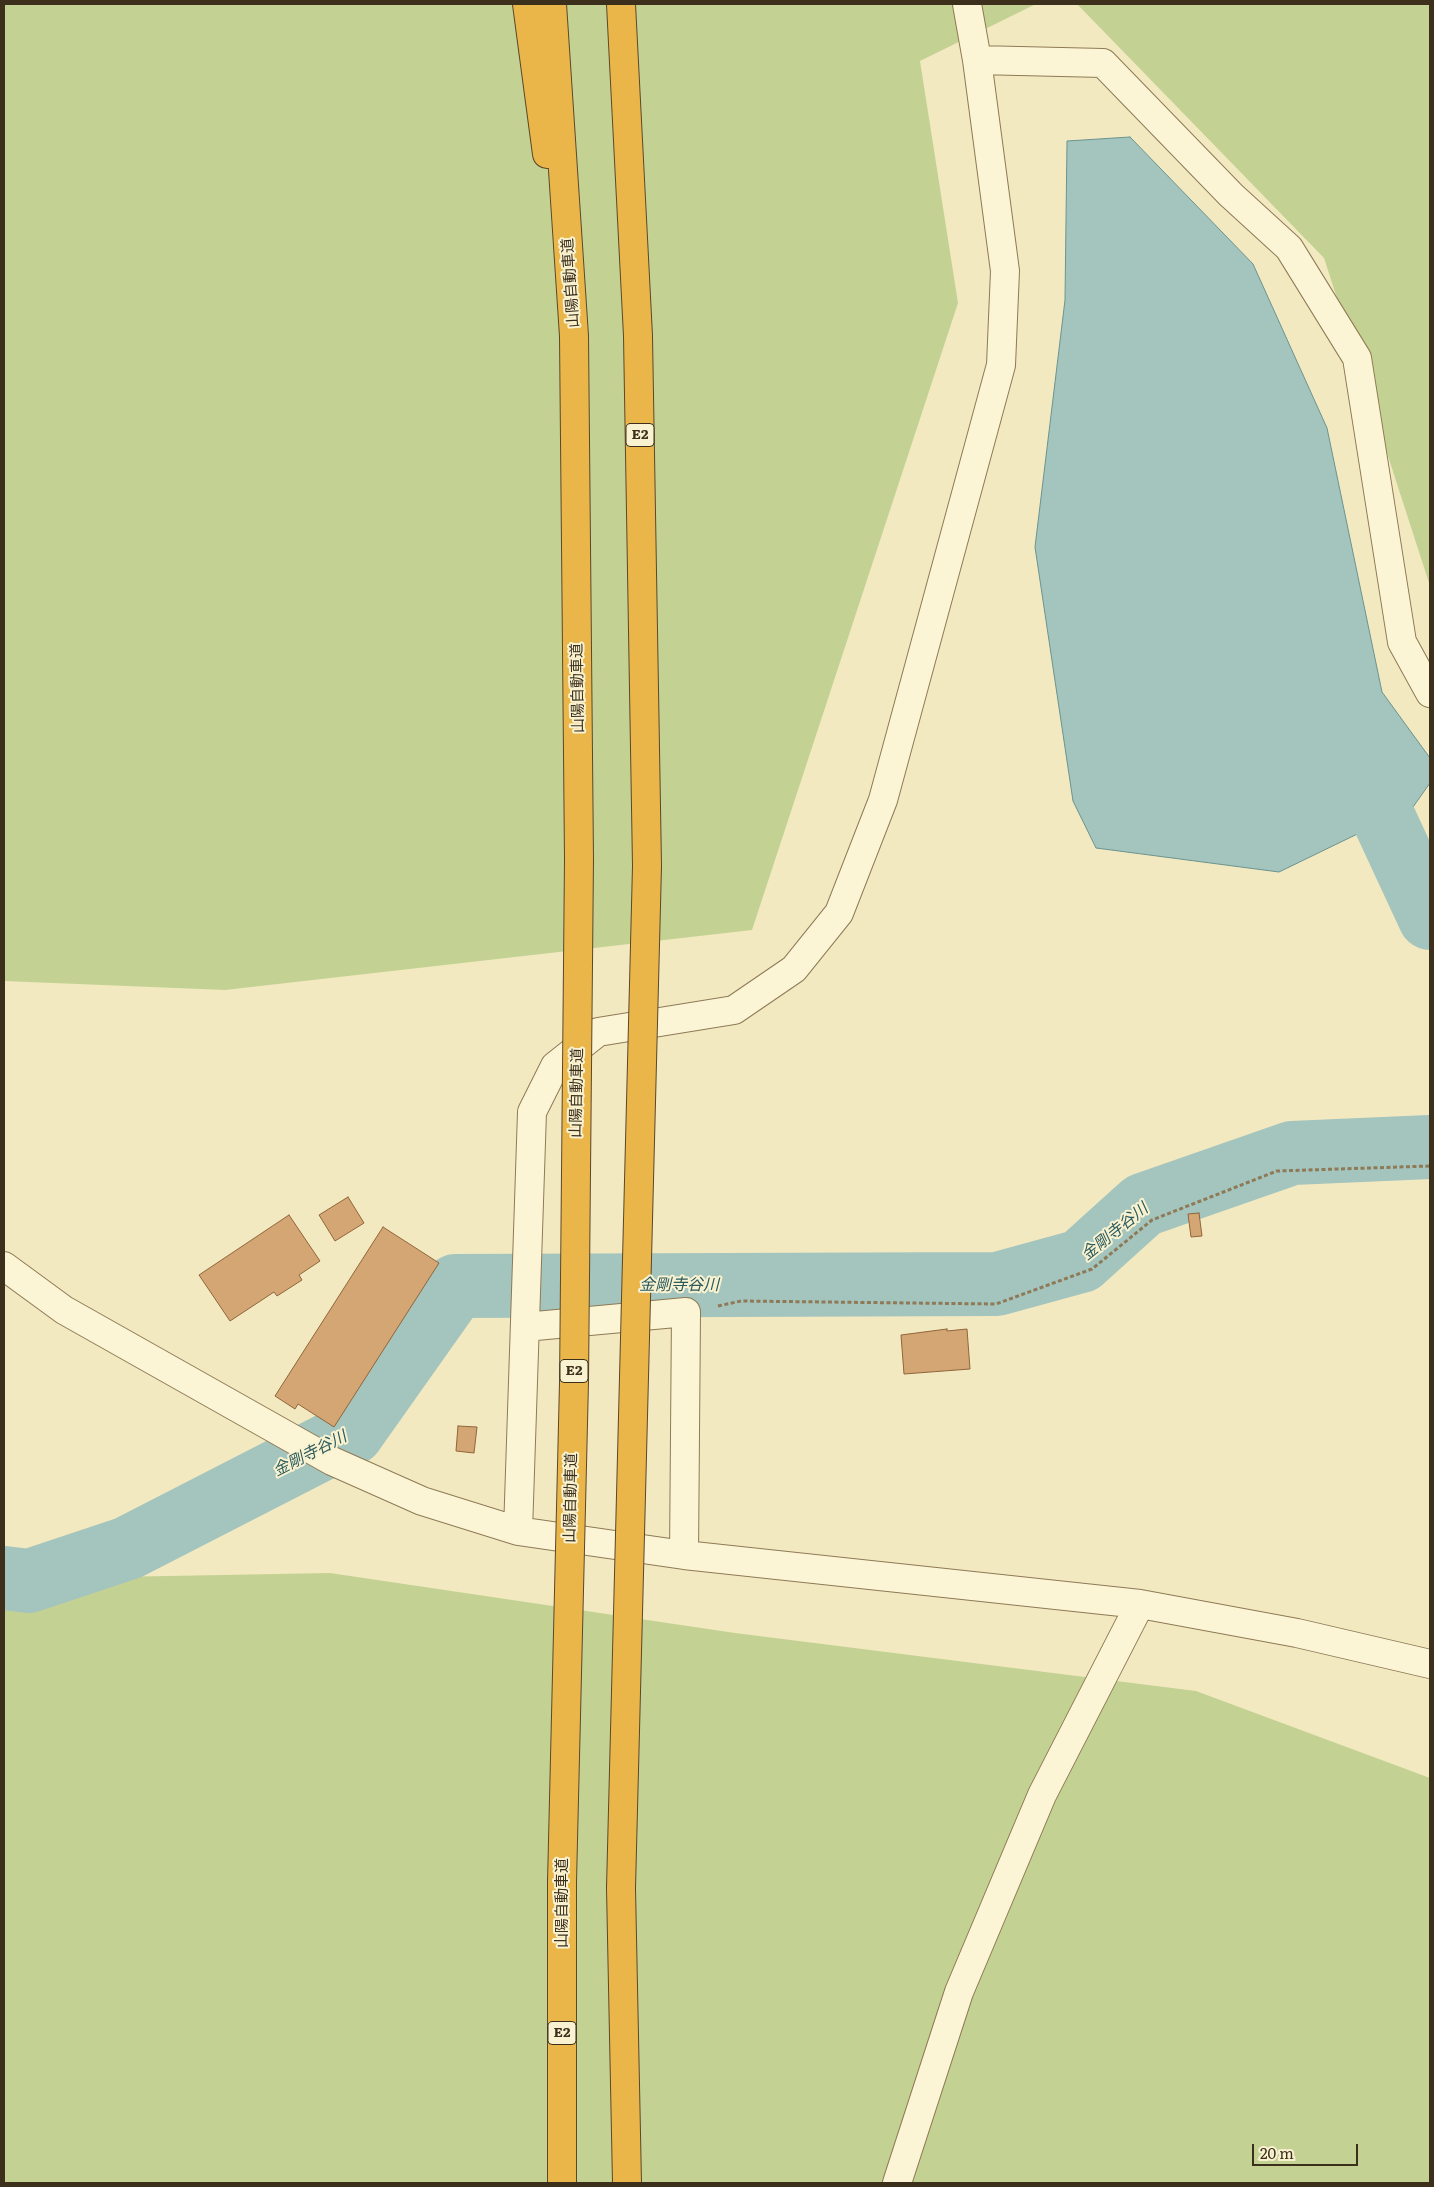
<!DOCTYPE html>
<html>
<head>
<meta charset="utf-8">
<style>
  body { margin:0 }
  #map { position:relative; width:1434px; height:2187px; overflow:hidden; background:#f2e9c1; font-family:Literata,serif }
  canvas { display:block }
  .frame { position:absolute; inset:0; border:5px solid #3c2f1c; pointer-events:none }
  .scale { position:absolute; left:1252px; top:2144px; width:106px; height:22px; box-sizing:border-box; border:2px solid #3c2f1c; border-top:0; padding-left:6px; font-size:15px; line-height:18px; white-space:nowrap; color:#3c2f1c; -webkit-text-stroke:4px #f9f2d1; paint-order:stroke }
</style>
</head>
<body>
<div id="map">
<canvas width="1434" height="2187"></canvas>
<div class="frame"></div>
<div class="scale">20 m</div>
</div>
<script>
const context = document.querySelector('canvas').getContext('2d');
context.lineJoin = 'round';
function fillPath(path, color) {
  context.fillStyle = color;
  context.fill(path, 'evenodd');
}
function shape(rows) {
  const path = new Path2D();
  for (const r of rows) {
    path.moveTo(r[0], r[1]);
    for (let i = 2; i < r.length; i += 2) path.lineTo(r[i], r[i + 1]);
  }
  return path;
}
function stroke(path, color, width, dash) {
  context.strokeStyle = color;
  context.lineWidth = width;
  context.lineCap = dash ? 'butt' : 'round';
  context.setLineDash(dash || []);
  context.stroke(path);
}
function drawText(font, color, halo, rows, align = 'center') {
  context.font = font + ' Literata,"Noto Sans JP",serif';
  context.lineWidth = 4;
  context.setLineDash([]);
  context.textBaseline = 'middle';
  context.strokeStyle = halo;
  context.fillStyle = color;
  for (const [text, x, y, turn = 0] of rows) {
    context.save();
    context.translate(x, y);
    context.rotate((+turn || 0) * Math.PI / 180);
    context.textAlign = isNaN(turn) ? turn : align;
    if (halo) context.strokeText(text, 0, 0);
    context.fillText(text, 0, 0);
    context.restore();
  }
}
fillPath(shape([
  [4,4,1036,4,920,61,958,303,752,930,225,990,4,981],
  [1077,4,1430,4,1430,586,1324,258],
  [330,1573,735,1633,1196,1691,1430,1778,1430,2183,4,2183,4,1579]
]), '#c3d293');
const water = shape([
  [1130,137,1253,264,1327,428,1382,692,1430,758,1430,783,1413,807,1279,872,1096,848,1073,801,1035,547,1065,300,1067,141,1130,137]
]);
fillPath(water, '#a4c4be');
stroke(water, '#6a938e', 1);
stroke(shape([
  [1385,821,1430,918],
  [4,1578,29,1581,128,1548,352,1433,456,1286,997,1284,1081,1261,1143,1205,1292,1153,1430,1147]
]), '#a4c4be', 64);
const building = shape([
  [348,1197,364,1223,335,1241,319,1215,348,1197],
  [1199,1213,1202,1236,1191,1237,1188,1214,1199,1213],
  [289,1215,320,1261,299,1275,302,1280,277,1296,274,1292,230,1321,199,1275,289,1215],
  [383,1227,439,1263,334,1427,298,1404,295,1409,275,1396,383,1227],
  [947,1329,947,1331,967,1329,970,1369,904,1374,901,1335,947,1329],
  [458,1426,477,1427,474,1453,456,1451,458,1426]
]);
fillPath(building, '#d4a673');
stroke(building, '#8f653a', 1);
const minor = shape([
  [977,60,1103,63,1231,195,1289,248,1357,358,1402,642,1430,693],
  [4,1266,64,1310,332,1461,422,1501,518,1531,684,1555,1140,1604,1297,1633,1430,1664],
  [525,1327,686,1312,684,1555],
  [518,1531,532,1112,555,1066,598,1032,734,1010,794,969,839,913,883,800,1001,365,1005,271,977,60,967,4],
  [897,2183,959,1992,1042,1795,1140,1604]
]);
const motorway = shape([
  [527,4,547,154],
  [552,4,574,336,579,859],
  [621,4,638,336,647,866],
  [621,1888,627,2183],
  [562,2183,562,1882]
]);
stroke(minor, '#8e7a56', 30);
stroke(motorway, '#5b472b', 30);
stroke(shape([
  [718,1306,741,1301,996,1304,1092,1269,1152,1220,1277,1171,1430,1166]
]), '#8e7a56', 3, [4, 2.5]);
stroke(minor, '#fcf5d5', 28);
stroke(motorway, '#eab649', 28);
const motorwayBridge = shape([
  [562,1882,574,1382,579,859],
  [621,1888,647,866]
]);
stroke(motorwayBridge, '#5b472b', 30, []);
stroke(motorwayBridge, '#eab649', 28);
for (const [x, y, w] of [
  [640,435,28],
  [574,1371,28],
  [562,2033,28]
]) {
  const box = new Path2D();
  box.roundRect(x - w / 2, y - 11.5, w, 23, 4);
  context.fillStyle = '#f9f2d1';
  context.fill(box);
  stroke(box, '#3c2f1c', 1);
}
drawText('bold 14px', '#3c2f1c', null, [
  ["E2",640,435],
  ["E2",574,1371],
  ["E2",562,2033]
]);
drawText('15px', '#3c2f1c', '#f9f2d1', [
  ["山陽自動車道",571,283,-94],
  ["山陽自動車道",578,688,-91],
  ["山陽自動車道",577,1093,-89],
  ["山陽自動車道",571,1498,-89],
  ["山陽自動車道",563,1903,-90]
]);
drawText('italic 16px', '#2a5a5d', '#f9f2d1', [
  ["金剛寺谷川",1115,1232,-39],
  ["金剛寺谷川",679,1285],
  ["金剛寺谷川",310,1454,-27]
]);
</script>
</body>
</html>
